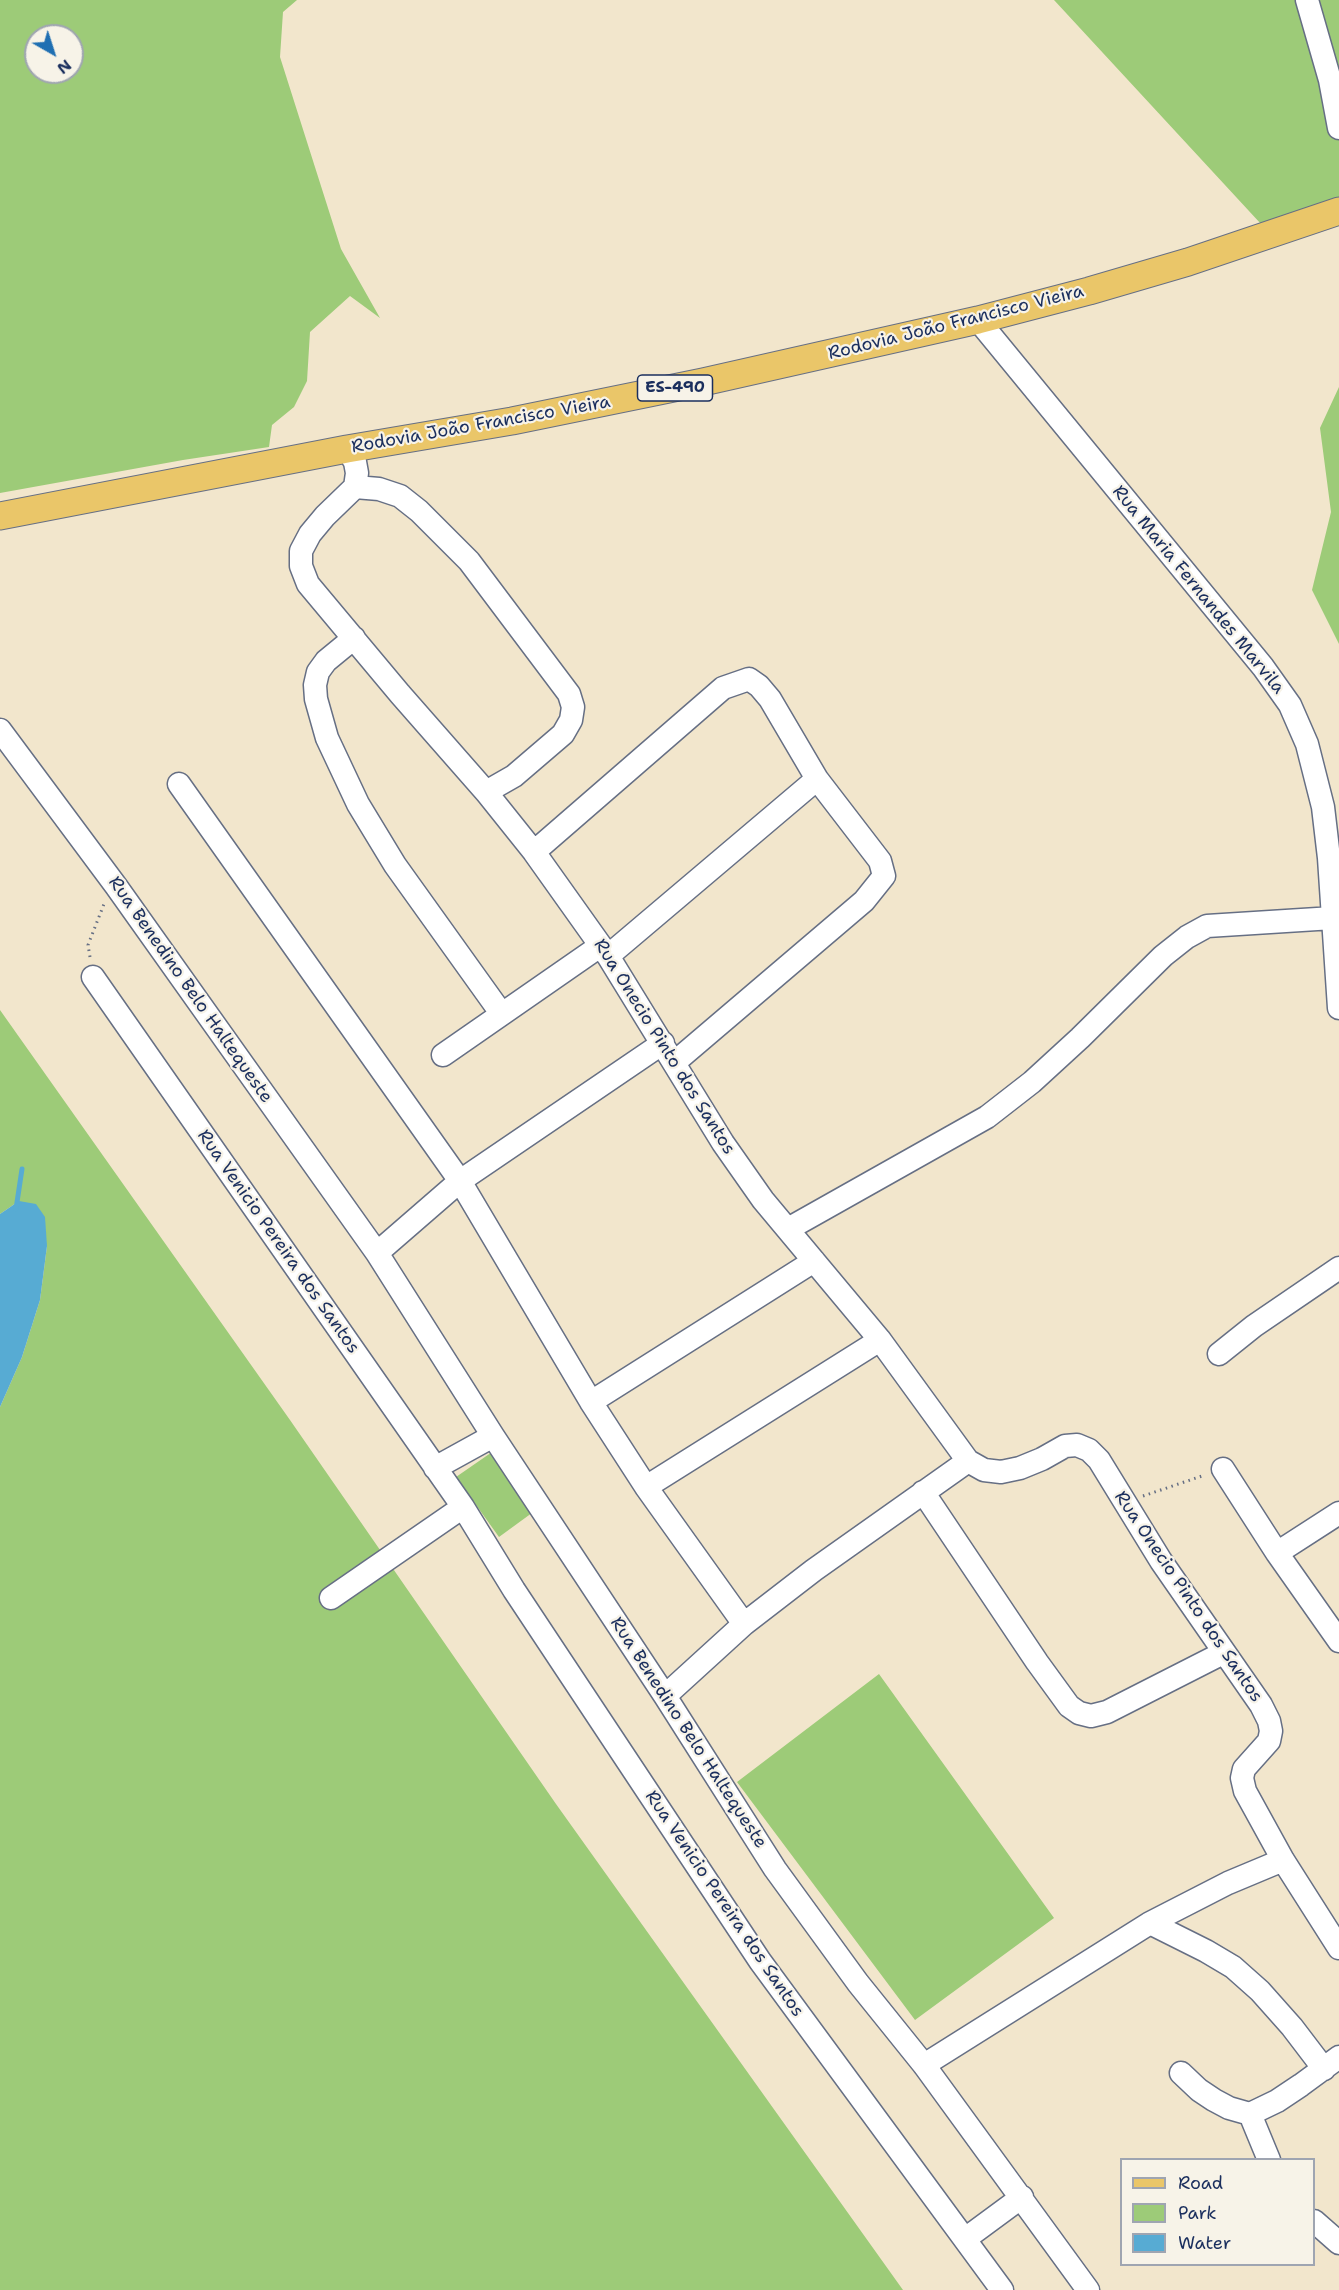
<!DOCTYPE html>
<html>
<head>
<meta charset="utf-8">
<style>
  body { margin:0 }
  #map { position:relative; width:1339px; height:2290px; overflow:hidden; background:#f2e6cc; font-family:"Shantell Sans",sans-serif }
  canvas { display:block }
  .legend { position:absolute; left:1120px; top:2158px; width:195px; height:108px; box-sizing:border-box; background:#f7f3e8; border:2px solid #9fa5b1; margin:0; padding:8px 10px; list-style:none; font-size:18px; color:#1b2f5e }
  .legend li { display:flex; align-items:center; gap:12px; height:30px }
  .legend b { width:30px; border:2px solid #9fa5b1 }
  .north { position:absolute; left:24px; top:24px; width:60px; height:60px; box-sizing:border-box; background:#f7f3e8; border:2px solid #9fa5b1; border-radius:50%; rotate:141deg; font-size:16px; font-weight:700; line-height:24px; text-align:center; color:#1b2f5e }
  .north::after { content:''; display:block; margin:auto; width:21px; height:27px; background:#1f6fb2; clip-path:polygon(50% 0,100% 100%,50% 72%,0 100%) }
</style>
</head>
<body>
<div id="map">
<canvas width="1339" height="2290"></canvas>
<ul class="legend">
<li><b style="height:8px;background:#eac669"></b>Road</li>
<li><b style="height:16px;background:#9dcb78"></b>Park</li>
<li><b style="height:16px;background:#57abd3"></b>Water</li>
</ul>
<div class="north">N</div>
</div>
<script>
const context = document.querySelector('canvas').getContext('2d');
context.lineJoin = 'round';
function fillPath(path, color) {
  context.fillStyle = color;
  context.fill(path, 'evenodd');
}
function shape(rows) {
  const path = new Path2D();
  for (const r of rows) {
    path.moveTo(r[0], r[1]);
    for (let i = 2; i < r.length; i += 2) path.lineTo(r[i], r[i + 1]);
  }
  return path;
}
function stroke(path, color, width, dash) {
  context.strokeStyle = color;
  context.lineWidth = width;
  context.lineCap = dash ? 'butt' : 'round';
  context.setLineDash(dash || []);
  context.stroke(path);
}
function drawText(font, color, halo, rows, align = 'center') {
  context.font = font + ' "Shantell Sans",sans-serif';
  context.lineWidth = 4.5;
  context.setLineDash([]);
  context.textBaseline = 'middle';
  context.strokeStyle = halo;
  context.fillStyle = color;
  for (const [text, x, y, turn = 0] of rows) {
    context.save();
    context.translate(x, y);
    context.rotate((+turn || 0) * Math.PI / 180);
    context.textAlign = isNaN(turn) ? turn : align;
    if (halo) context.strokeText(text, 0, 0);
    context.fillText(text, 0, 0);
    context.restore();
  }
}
fillPath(shape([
  [0,0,297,0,283,12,280,57,341,249,380,318,350,296,310,332,307,381,294,407,272,425,269,447,183,460,0,493],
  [36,36,72,36,72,72,36,72],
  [1054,0,1339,0,1339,199,1261,224],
  [1339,387,1339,644,1312,590,1331,512,1320,428],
  [0,1010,290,1420,556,1804,903,2290,0,2290,0,1407,22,1357,40,1300,47,1246,19,1201,0,1214],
  [495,1450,536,1510,499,1537,456,1477],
  [879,1674,1054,1918,915,2020,737,1782]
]), '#9dcb78');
fillPath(shape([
  [19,1201,36,1204,45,1217,47,1246,40,1300,22,1357,0,1407,0,1214]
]), '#57abd3');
stroke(shape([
  [16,1209,22,1169]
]), '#57abd3', 5);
const minor = shape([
  [1307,0,1330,80,1339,128],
  [978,320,1263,667,1290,705,1307,744,1323,807,1329,858,1339,1008],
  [347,449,355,462,357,473,355,487,325,516,310,534,301,551,301,566,308,584,400,694,486,792,534,852,608,956,723,1143,763,1200,880,1340,968,1461,984,1470,1001,1472,1020,1468,1042,1459,1065,1446,1077,1445,1089,1450,1099,1460,1161,1561,1261,1705,1269,1721,1271,1731,1269,1741,1244,1769,1242,1778,1245,1791,1283,1860,1339,1948],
  [355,487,379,489,400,496,419,511,469,561,569,694,573,707,571,720,563,734,514,776,486,792],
  [354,638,326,661,318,672,315,685,316,699,327,738,358,804,395,865,501,1013],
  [0,730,116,886,377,1253,493,1436,665,1696,775,1869,858,1983,924,2065,1088,2290],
  [179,784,460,1181,591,1402,646,1487,744,1624],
  [534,852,723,688,749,679,759,686,770,699,817,779,880,861,884,876,864,901,675,1062],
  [608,956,817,779],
  [93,977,463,1507,514,1590,760,1961,1002,2290],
  [443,1055,600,946],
  [788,1229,987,1117,1032,1082,1080,1038,1163,956,1187,937,1207,926,1333,918],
  [377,1253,460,1181,663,1043],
  [1219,1354,1254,1326,1339,1268],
  [591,1402,814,1261],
  [435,1468,493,1436],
  [1223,1469,1277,1553,1339,1641],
  [646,1487,880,1340],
  [923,1492,1037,1662,1069,1706,1079,1713,1091,1716,1107,1712,1223,1653],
  [1277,1553,1339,1513],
  [331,1598,463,1507],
  [665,1696,744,1624,814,1570,968,1461],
  [1150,1923,1206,1951,1233,1967,1260,1991,1292,2027,1324,2069],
  [924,2065,1150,1923,1228,1883,1283,1860],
  [1181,2073,1199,2090,1214,2100,1229,2108,1250,2114,1277,2101,1301,2085,1339,2057],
  [1250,2114,1269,2160],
  [1314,2221,1339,2243],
  [965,2239,1022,2197]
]);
const major = shape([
  [0,516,347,449,512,421,703,382,978,320,1089,291,1188,262,1339,211]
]);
stroke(minor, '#666f84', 25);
stroke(major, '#666f84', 29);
stroke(shape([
  [90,957,88,945,104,904],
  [1143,1496,1205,1475]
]), '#666f84', 3, [1.5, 4.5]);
stroke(minor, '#fff', 22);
stroke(major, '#eac669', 27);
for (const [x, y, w] of [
  [675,388,75]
]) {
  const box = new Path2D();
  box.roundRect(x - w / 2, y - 13, w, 26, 4.5);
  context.fillStyle = '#f7f3e8';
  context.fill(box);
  stroke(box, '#1b2f5e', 1.5);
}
drawText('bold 16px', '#1b2f5e', null, [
  ["ES-490",675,388]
]);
drawText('18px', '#1b2f5e', '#f7f3e8', [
  ["Rodovia João Francisco Vieira",956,323,-14],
  ["Rodovia João Francisco Vieira",481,425,-10],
  ["Rua Maria Fernandes Marvila",1198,590,51],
  ["Rua Benedino Belo Haltequeste",190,990,55],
  ["Rua Onecio Pinto dos Santos",664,1047,58],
  ["Rua Venicio Pereira dos Santos",278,1242,55],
  ["Rua Onecio Pinto dos Santos",1188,1597,56],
  ["Rua Benedino Belo Haltequeste",688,1733,57],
  ["Rua Venicio Pereira dos Santos",724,1904,56]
]);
</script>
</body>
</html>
